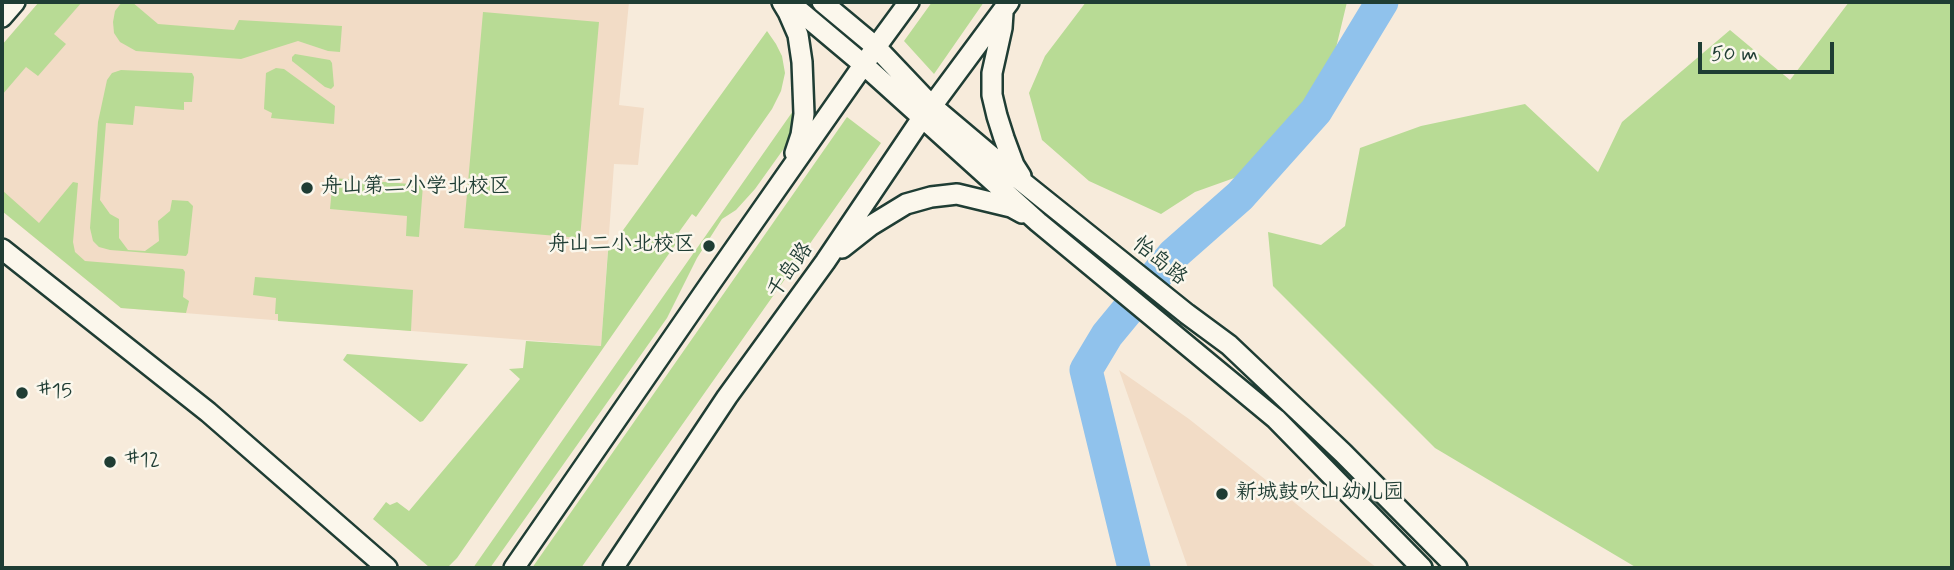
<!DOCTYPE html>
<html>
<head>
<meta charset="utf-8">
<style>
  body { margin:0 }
  #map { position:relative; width:1954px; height:570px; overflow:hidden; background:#f7ebdb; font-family:Mynerve,sans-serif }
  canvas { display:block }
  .frame { position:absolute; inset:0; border:4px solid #1f3d34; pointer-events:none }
  .scale { position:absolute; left:1698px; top:42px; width:136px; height:32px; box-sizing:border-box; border:4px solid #1f3d34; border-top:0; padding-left:9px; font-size:21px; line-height:24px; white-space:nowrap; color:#1f3d34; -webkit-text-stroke:5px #fbf7ec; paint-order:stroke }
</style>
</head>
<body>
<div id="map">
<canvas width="1954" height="570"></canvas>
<div class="frame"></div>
<div class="scale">50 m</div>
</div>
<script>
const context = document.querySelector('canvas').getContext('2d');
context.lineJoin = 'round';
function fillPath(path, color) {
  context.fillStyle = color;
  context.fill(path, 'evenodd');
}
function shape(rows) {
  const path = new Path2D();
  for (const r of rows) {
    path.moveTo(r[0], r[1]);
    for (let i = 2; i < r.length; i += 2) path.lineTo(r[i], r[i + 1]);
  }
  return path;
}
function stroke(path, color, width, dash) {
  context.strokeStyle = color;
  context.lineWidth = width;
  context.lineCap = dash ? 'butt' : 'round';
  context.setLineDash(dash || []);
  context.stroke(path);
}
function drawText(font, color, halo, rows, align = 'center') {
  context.font = font + ' Mynerve,"LXGW WenKai TC",sans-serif';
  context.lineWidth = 5;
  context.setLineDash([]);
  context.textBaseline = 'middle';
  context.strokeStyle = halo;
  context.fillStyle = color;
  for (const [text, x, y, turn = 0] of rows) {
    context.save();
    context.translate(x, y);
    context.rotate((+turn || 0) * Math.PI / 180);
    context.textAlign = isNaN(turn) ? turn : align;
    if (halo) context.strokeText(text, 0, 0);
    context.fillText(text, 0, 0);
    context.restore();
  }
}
fillPath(shape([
  [39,2,629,2,619,105,644,108,638,165,614,164,601,346,121,308,2,211,2,45],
  [1119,370,1189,419,1377,568,1188,568]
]), '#f2dcc6');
fillPath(shape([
  [39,2,82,2,54,34,66,44,38,76,26,67,2,95,2,45],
  [122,2,132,2,158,24,234,30,239,20,342,26,340,52,328,51,298,41,241,59,136,51,120,42,114,33,113,22,115,11],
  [932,2,984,2,934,74,904,41],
  [1086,2,1347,2,1330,73,1285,133,1237,177,1195,192,1161,214,1089,181,1042,140,1029,93,1045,56],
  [1849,2,1952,2,1952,568,1637,568,1435,448,1273,286,1268,232,1321,245,1345,226,1360,148,1421,126,1525,104,1598,172,1622,122,1730,30,1790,80],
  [483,12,599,22,580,238,464,228],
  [767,31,776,44,782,56,785,73,781,91,772,109,696,217,692,214,679,232,682,235,457,558,447,568,429,567,373,519,386,502,390,505,397,502,409,511,520,379,509,369,523,368,526,341,601,346,608,251],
  [295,54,330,60,332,63,334,86,331,89,325,87,292,61,292,57],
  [276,68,284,69,335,106,334,124,271,118,272,113,264,109,266,73],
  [121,70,192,73,194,77,192,102,184,102,184,110,135,106,133,125,106,123,100,200,110,214,119,219,119,238,128,250,145,251,159,241,158,221,170,211,172,200,188,201,193,206,188,253,186,256,110,250,99,247,93,241,90,228,98,122,107,80,112,73],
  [793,111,795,117,793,127,785,147,755,189,736,210,722,219,697,258,667,318,490,568,473,568],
  [847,117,881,143,581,568,532,568],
  [333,178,423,185,419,237,406,236,407,216,330,209],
  [73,182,78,183,73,242,75,252,85,261,183,269,185,272,183,297,189,301,186,313,121,308,2,211,2,190,39,223],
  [255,277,413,290,411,331,278,321,278,314,275,314,276,298,253,295],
  [347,354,468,364,423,421,420,422,343,360]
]), '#b8db95');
stroke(shape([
  [1134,568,1086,370,1107,335,1173,255,1240,196,1316,111,1382,2]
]), '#90c2ec', 33);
const tertiary = shape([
  [782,2,788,12,798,35,802,62,804,114,801,135,795,153],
  [789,2,864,65,1038,222,1276,419,1422,568],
  [822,2,876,47,932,106,1015,176,1187,314,1229,345,1343,453,1457,568],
  [1003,13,1002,28,992,73,992,95,997,116,1004,138,1014,165,1021,176],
  [2,17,15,2],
  [842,248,870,226,906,204,931,197,957,194,1011,207,1022,213],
  [2,249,208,412,387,568],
  [514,568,710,284,876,47,909,2],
  [613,568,727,397,825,262,922,118,932,106,1009,2]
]);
stroke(tertiary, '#1f3d34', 24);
stroke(tertiary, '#fbf7ec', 19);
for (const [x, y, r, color] of [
  [307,188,7,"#1f3d34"],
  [709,246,7,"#1f3d34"],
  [22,393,7,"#1f3d34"],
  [110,462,7,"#1f3d34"],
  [1222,494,7,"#1f3d34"]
]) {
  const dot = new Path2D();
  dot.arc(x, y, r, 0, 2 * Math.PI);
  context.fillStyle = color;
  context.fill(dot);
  stroke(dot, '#fbf7ec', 2.5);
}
drawText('21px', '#1f3d34', '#fbf7ec', [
  ["舟山第二小学北校区",321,188],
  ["舟山二小北校区",695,246,"right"],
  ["#15",36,393],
  ["#12",124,462],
  ["新城鼓吹山幼儿园",1236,494]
], 'left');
drawText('21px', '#1f3d34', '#fbf7ec', [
  ["怡岛路",1159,262,39],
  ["千岛路",791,271,-55]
]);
</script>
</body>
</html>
